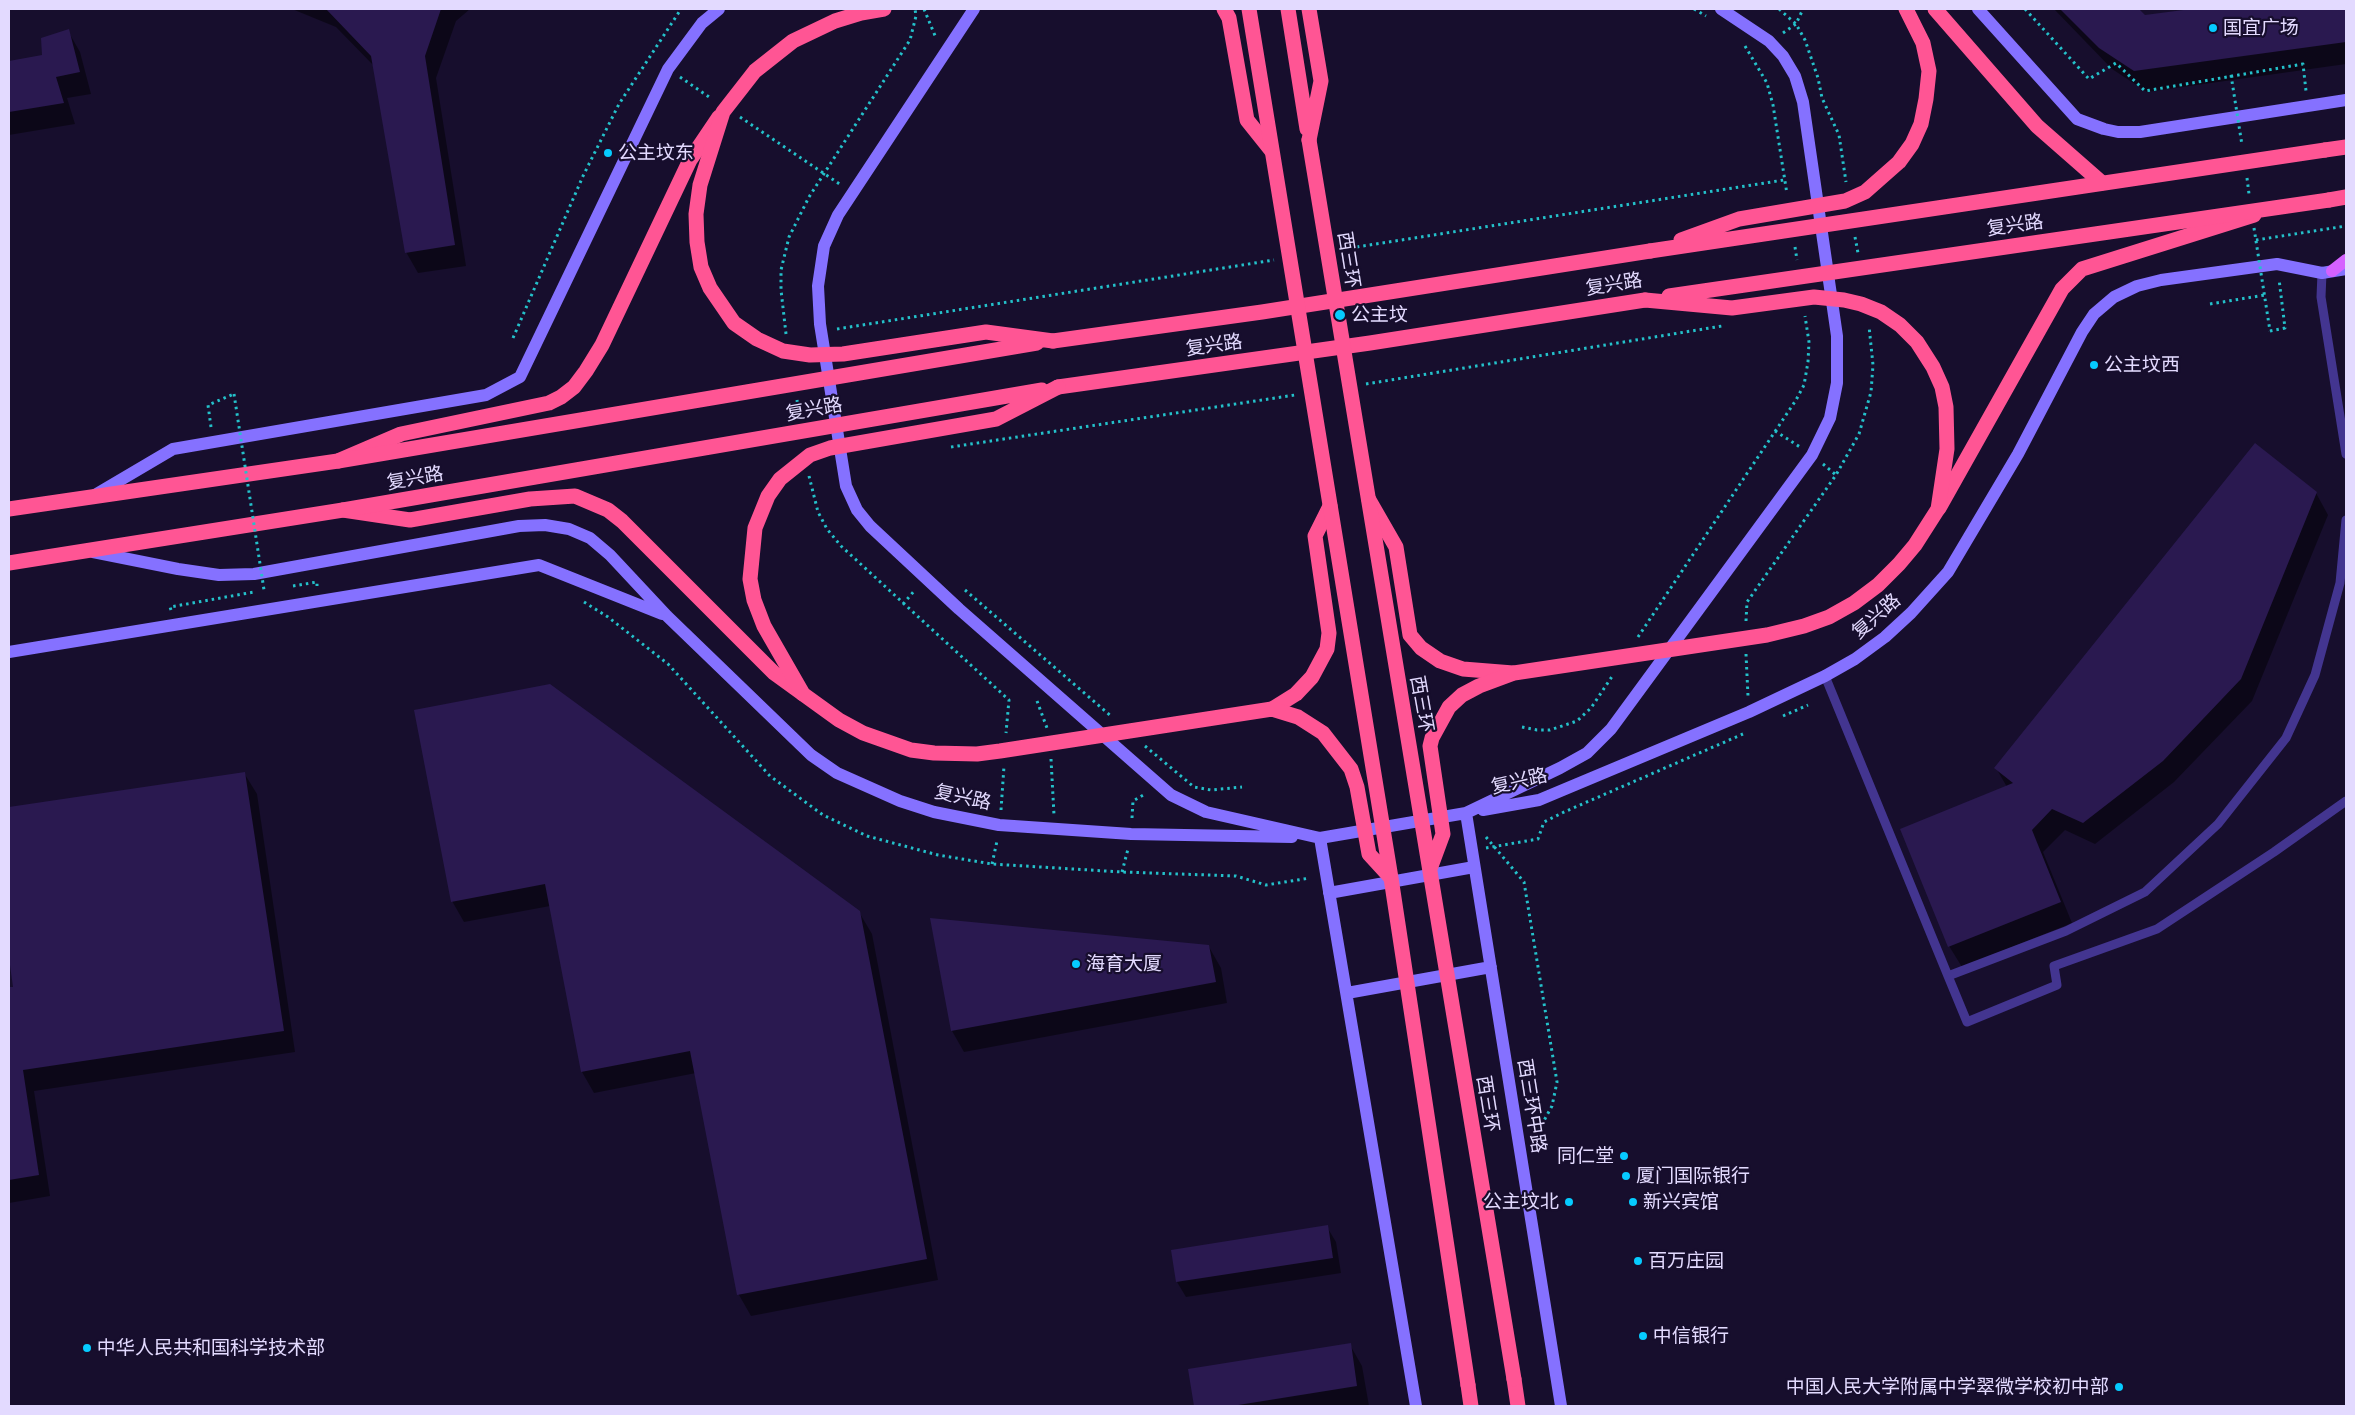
<!DOCTYPE html>
<html>
<head>
<meta charset="utf-8">
<style>
  body { margin:0 }
  #map { position:relative; width:2355px; height:1415px; overflow:hidden; background:#170e2d; font-family:"Exo 2",sans-serif }
  canvas { display:block }
  .frame { position:absolute; inset:0; border:10px solid #e3daff; pointer-events:none }
</style>
</head>
<body>
<div id="map">
<canvas width="2355" height="1415"></canvas>
<div class="frame"></div>
</div>
<script>
const context = document.querySelector('canvas').getContext('2d');
context.lineJoin = 'round';
function fillPath(path, color) {
  context.fillStyle = color;
  context.fill(path, 'evenodd');
}
function shape(rows) {
  const path = new Path2D();
  for (const r of rows) {
    path.moveTo(r[0], r[1]);
    for (let i = 2; i < r.length; i += 2) path.lineTo(r[i], r[i + 1]);
  }
  return path;
}
function stroke(path, color, width, dash) {
  context.strokeStyle = color;
  context.lineWidth = width;
  context.lineCap = dash ? 'butt' : 'round';
  context.setLineDash(dash || []);
  context.stroke(path);
}
function drawText(font, color, halo, rows, align = 'center') {
  context.font = font + ' "Exo 2","Noto Sans SC",sans-serif';
  context.lineWidth = 4.5;
  context.setLineDash([]);
  context.textBaseline = 'middle';
  context.strokeStyle = halo;
  context.fillStyle = color;
  for (const [text, x, y, turn = 0] of rows) {
    context.save();
    context.translate(x, y);
    context.rotate((+turn || 0) * Math.PI / 180);
    context.textAlign = isNaN(turn) ? turn : align;
    if (halo) context.strokeText(text, 0, 0);
    context.fillText(text, 0, 0);
    context.restore();
  }
}
fillPath(shape([
  [292,9,470,9,456,21,436,78,466,266,418,273,406,252,374,66,336,27],
  [2054,9,2137,9,2145,16,2200,9,2346,9,2346,64,2147,92,2112,69],
  [68,31,80,52,91,94,67,98,75,124,9,135,9,62,44,57],
  [2316,493,2328,515,2252,701,2174,782,2095,844,2065,830,2043,852,2072,923,1962,967,1949,946,1902,830,2007,787,1996,768],
  [415,711,859,912,872,934,938,1280,751,1316,739,1295,696,1073,594,1093,582,1072,550,906,464,922,452,901],
  [244,773,257,794,295,1052,34,1091,50,1196,9,1203,9,989,14,988,9,949,9,808],
  [932,919,1209,947,1221,968,1227,1003,964,1052,952,1031],
  [1327,1227,1336,1242,1341,1273,1186,1297,1177,1282],
  [1350,1345,1362,1366,1369,1406,1195,1406,1189,1370]
]), '#0007');
fillPath(shape([
  [326,9,441,9,425,56,455,245,405,253,371,56],
  [2060,9,2139,9,2145,15,2191,9,2346,9,2346,42,2134,71,2099,48],
  [69,29,80,72,56,77,64,103,9,112,9,61,42,55,41,38],
  [2255,443,2317,492,2241,679,2163,761,2083,823,2052,809,2032,830,2061,902,1948,947,1900,829,2013,783,1994,768],
  [550,684,860,911,927,1259,737,1295,690,1051,581,1072,545,884,451,902,414,710],
  [245,772,284,1031,23,1070,39,1175,9,1180,9,987,13,987,9,958,9,807],
  [930,918,1209,945,1216,982,951,1031],
  [1328,1225,1333,1258,1176,1282,1171,1250],
  [1351,1343,1357,1386,1232,1406,1194,1406,1188,1369]
]), '#2a1950');
stroke(shape([
  [924,9,936,38],
  [1694,9,1706,16],
  [1779,9,1796,24,1805,40,1818,78,1822,98,1839,135,1846,182],
  [2025,9,2089,79,2116,63,2145,91,2303,64,2306,91],
  [1783,33,1796,24,1803,9],
  [1745,46,1767,83,1773,105,1787,194],
  [680,77,712,99],
  [740,117,841,185],
  [1855,237,1858,253],
  [2256,240,2346,226],
  [1795,247,1797,260],
  [1344,249,1784,180],
  [2210,304,2265,295],
  [837,329,1274,260],
  [2270,331,2285,328,2279,279],
  [786,334,781,290,781,270,789,237,809,197,910,40,916,16,915,9],
  [513,338,583,176,619,104,681,9],
  [1366,384,1722,326],
  [797,400,799,416],
  [211,427,208,405,234,394],
  [1775,431,1800,447],
  [951,447,1295,395],
  [1823,464,1836,475],
  [809,476,818,512,827,529,841,546,1009,700,1006,733],
  [293,586,317,582,317,586],
  [965,590,1112,717],
  [584,602,608,617,668,664,770,776,823,815,867,836,938,855,992,864,1122,872,1236,876,1266,885,1310,878],
  [903,604,915,590],
  [171,610,170,607,254,592],
  [1746,621,1747,602,1836,475,1859,434,1871,392,1873,365,1869,326],
  [1638,637,1796,400,1804,385,1808,362,1809,342,1805,316],
  [1746,654,1748,696],
  [1037,701,1047,728],
  [1783,716,1808,705],
  [1522,727,1537,730,1550,730,1577,721,1591,708,1613,675],
  [1145,746,1194,787,1211,790,1242,787],
  [1051,759,1054,815],
  [1001,810,1004,766],
  [1132,818,1133,801,1145,794],
  [1486,837,1524,882,1557,1082,1552,1106,1535,1137],
  [1486,848,1538,839,1544,822,1564,812,1743,734],
  [992,864,997,841],
  [1122,872,1128,849]
]), '#24c1ca', 3, [2.5, 4]);
stroke(shape([
  [2322,273,2321,297,2346,454],
  [1825,676,1948,976,2066,931,2145,892,2218,824,2286,738,2315,675,2340,583,2346,520],
  [1948,976,1967,1022,2057,985,2054,966,2157,929,2274,852,2346,801]
]), '#433590', 9);
stroke(shape([
  [974,9,838,215,824,246,818,286,820,324,846,486,857,510,870,526,959,609,1171,795,1206,812,1320,838,1466,813,1560,768,1587,753,1611,729,1812,455,1830,418,1837,383,1837,336,1803,102,1795,76,1783,56,1769,41,1721,9],
  [1978,9,2077,119,2104,129,2118,132,2140,132,2346,100],
  [95,495,173,449,486,395,520,377,668,69,702,23,719,9],
  [93,552,178,569,219,575,254,574,519,526,545,525,569,529,590,538,610,555,667,616,811,755,837,773,900,801,934,812,999,825,1131,834,1292,837],
  [9,652,539,565,662,614],
  [1483,810,1539,800,1749,712,1825,676,1855,659,1885,637,1911,613,1948,572,2018,454,2082,332,2094,314,2114,297,2137,286,2161,280,2277,264,2322,273,2346,269],
  [1466,813,1561,1406],
  [1320,838,1416,1406],
  [1329,893,1474,867],
  [1347,993,1491,967]
]), '#8571ff', 12);
stroke(shape([
  [2332,271,2346,260]
]), '#d561ff', 12);
stroke(shape([
  [1224,9,1229,18,1247,120,1271,150],
  [1288,9,1307,129],
  [1935,9,2037,126,2102,183],
  [1309,140,1321,81,1309,9],
  [2325,150,2346,147],
  [2329,200,2346,197],
  [1053,341,1262,312,1650,251],
  [1058,387,1370,343,1645,300],
  [1369,500,1396,547,1410,635,1421,648,1440,661,1463,669,1513,673],
  [1939,508,2062,289,2082,269,2254,215],
  [9,509,338,461,401,434,549,403,561,397,574,387,586,371,602,345,690,160,719,117],
  [9,563,343,510,410,520,530,499,575,496,608,510,622,521,774,673,803,694],
  [1272,709,1296,694,1312,677,1327,649,1329,633,1315,536,1330,506],
  [1514,1379,1518,1406],
  [1468,1385,1471,1406]
]), '#ff5594', 15);
stroke(shape([
  [2231,75,2242,145],
  [2247,178,2249,194],
  [2254,228,2270,331],
  [234,394,264,590]
]), '#24c1ca', 3, [2.5, 4]);
stroke(shape([
  [884,9,861,13,835,21,793,41,755,71,723,112,700,185,696,214,697,242,701,267,710,288,734,323,757,339,783,351,810,355,843,354,986,332,1053,341],
  [1249,9,1391,878,1468,1385],
  [1309,140,1514,1379],
  [1681,240,1739,219,1845,201,1865,192,1899,162,1912,144,1921,124,1926,99,1929,71,1923,43,1906,9],
  [1650,251,2325,150],
  [1669,296,2329,200],
  [1058,387,996,419,830,448,810,455,780,479,768,496,755,528,750,579,754,600,764,626,803,694,839,720,863,733,911,750,934,753,977,754,1000,751,1272,709,1298,717,1323,733,1351,769,1357,787,1369,854,1391,878],
  [338,461,1037,343],
  [343,510,1042,390],
  [1430,869,1443,834,1430,746,1432,738,1449,707,1462,695,1479,686,1514,673,1767,635,1804,626,1829,617,1854,603,1878,585,1899,564,1915,545,1938,509,1947,449,1946,407,1942,387,1933,367,1917,342,1900,325,1881,312,1861,304,1844,300,1814,297,1732,308,1645,300]
]), '#ff5594', 15);
for (const [x, y, r, color] of [
  [2213,28,5,"#06cbff"],
  [608,153,5,"#06cbff"],
  [1340,315,6,"#06cbff"],
  [2094,365,5,"#06cbff"],
  [1076,964,5,"#06cbff"],
  [1624,1156,5,"#06cbff"],
  [1626,1176,5,"#06cbff"],
  [1569,1202,5,"#06cbff"],
  [1633,1202,5,"#06cbff"],
  [1638,1261,5,"#06cbff"],
  [1643,1336,5,"#06cbff"],
  [87,1348,5,"#06cbff"],
  [2119,1387,5,"#06cbff"]
]) {
  const dot = new Path2D();
  dot.arc(x, y, r, 0, 2 * Math.PI);
  context.fillStyle = color;
  context.fill(dot);
  stroke(dot, '#170e2d', 2);
}
drawText('19px', '#e3daff', '#170e2d', [
  ["国宜广场",2223,28],
  ["公主坟东",618,153],
  ["公主坟",1351,315],
  ["公主坟西",2104,365],
  ["海育大厦",1086,964],
  ["同仁堂",1614,1156,"right"],
  ["厦门国际银行",1636,1176],
  ["公主坟北",1559,1202,"right"],
  ["新兴宾馆",1643,1202],
  ["百万庄园",1648,1261],
  ["中信银行",1653,1336],
  ["中华人民共和国科学技术部",97,1348],
  ["中国人民大学附属中学翠微学校初中部",2109,1387,"right"]
], 'left');
drawText('19px', '#e3daff', '#170e2d', [
  ["复兴路",2015,225,-8],
  ["西三环",1349,260,81],
  ["复兴路",1614,284,-9],
  ["复兴路",1214,345,-8],
  ["复兴路",814,409,-10],
  ["复兴路",415,478,-10],
  ["复兴路",1876,616,-41],
  ["西三环",1422,704,80],
  ["复兴路",1519,781,-13],
  ["复兴路",963,797,12],
  ["西三环",1488,1104,81],
  ["西三环中路",1532,1106,81]
]);
</script>
</body>
</html>
